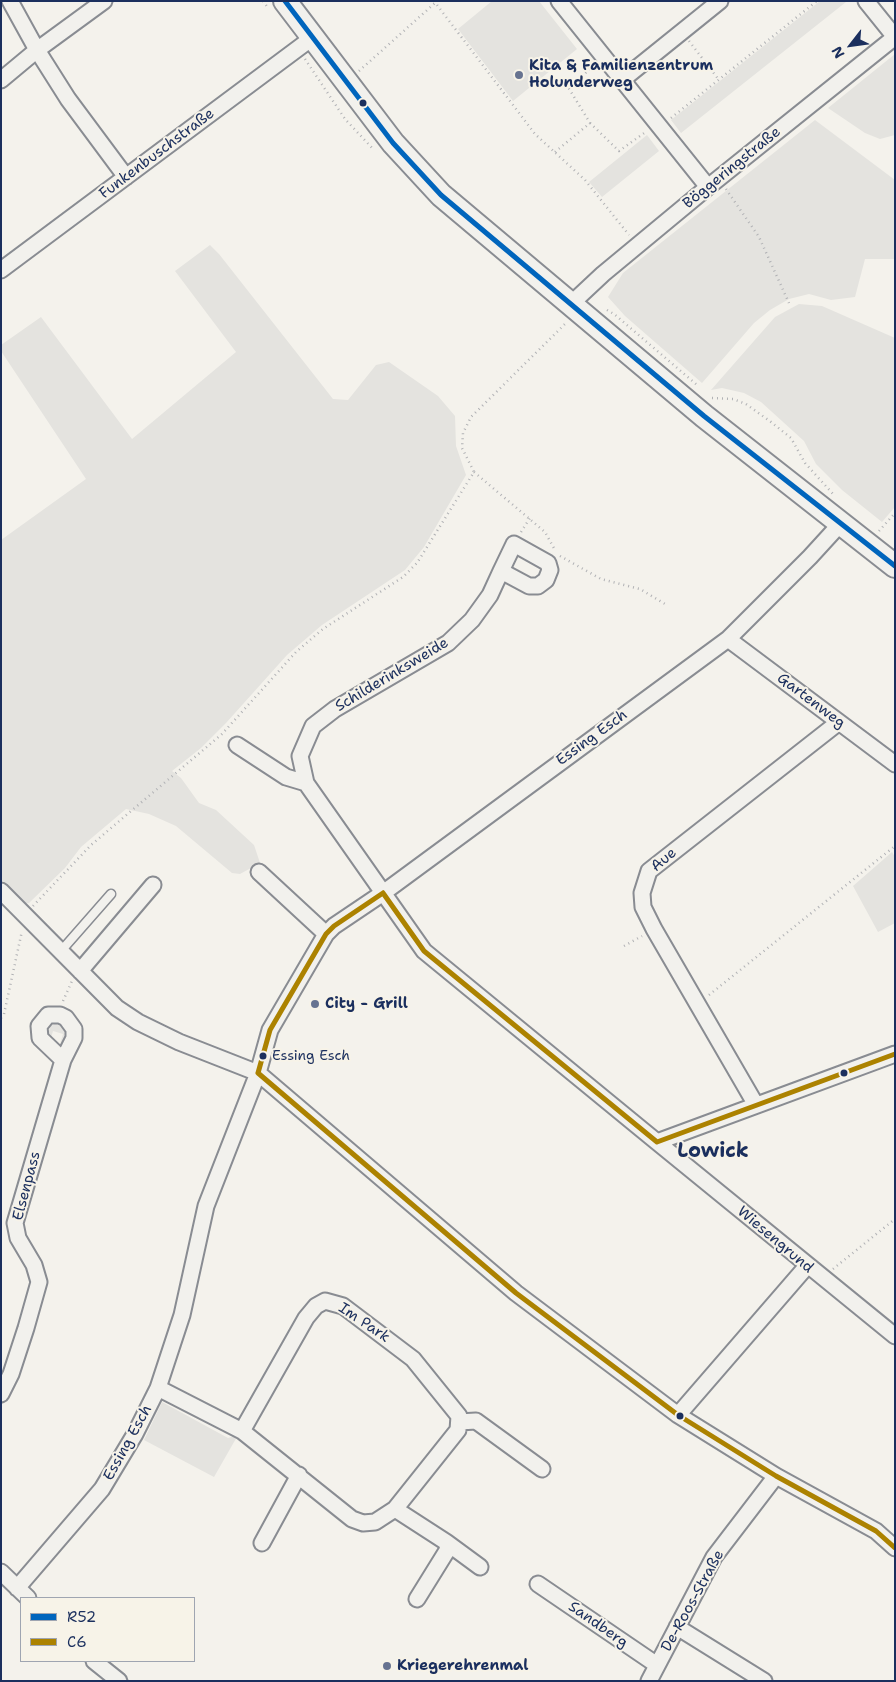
<!DOCTYPE html>
<html>
<head>
<meta charset="utf-8">
<style>
  body { margin:0 }
  #map { position:relative; width:896px; height:1682px; overflow:hidden; background:#f4f2ec; font-family:"Shantell Sans",sans-serif }
  canvas { display:block }
  .frame { position:absolute; inset:0; border:2px solid #1b2f5e; pointer-events:none }
  .legend { position:absolute; left:20px; top:1597px; width:175px; height:65px; box-sizing:border-box; background:#f7f3e8; border:1px solid #9fa5b1; margin:0; padding:6px 9px; list-style:none; font-size:15px; color:#1b2f5e }
  .legend li { display:flex; align-items:center; gap:10px; height:25px }
  .legend b { width:25px; border:1px solid #9fa5b1 }
  .north { position:absolute; left:826px; top:20px; width:50px; height:50px; -webkit-text-stroke:4px #f7f3e8; paint-order:stroke; rotate:240deg; font-size:14px; font-weight:700; line-height:20px; text-align:center; color:#1b2f5e }
  .north::after { content:''; display:block; margin:auto; width:18px; height:22px; background:#1b2f5e; clip-path:polygon(50% 0,100% 100%,50% 72%,0 100%) }
</style>
</head>
<body>
<div id="map">
<canvas width="896" height="1682"></canvas>
<div class="frame"></div>
<ul class="legend">
<li><b style="height:6px;background:#0065bd"></b>R52</li>
<li><b style="height:6px;background:#ac8200"></b>C6</li>
</ul>
<div class="north">N</div>
</div>
<script>
const context = document.querySelector('canvas').getContext('2d');
context.lineJoin = 'round';
function fillPath(path, color) {
  context.fillStyle = color;
  context.fill(path, 'evenodd');
}
function shape(rows) {
  const path = new Path2D();
  for (const r of rows) {
    path.moveTo(r[0], r[1]);
    for (let i = 2; i < r.length; i += 2) path.lineTo(r[i], r[i + 1]);
  }
  return path;
}
function stroke(path, color, width, dash) {
  context.strokeStyle = color;
  context.lineWidth = width;
  context.lineCap = dash ? 'butt' : 'round';
  context.setLineDash(dash || []);
  context.stroke(path);
}
function drawText(font, color, halo, rows, align = 'center') {
  context.font = font + ' "Shantell Sans",sans-serif';
  context.lineWidth = 4;
  context.setLineDash([]);
  context.textBaseline = 'middle';
  context.strokeStyle = halo;
  context.fillStyle = color;
  for (const [text, x, y, turn = 0] of rows) {
    context.save();
    context.translate(x, y);
    context.rotate((+turn || 0) * Math.PI / 180);
    context.textAlign = isNaN(turn) ? turn : align;
    if (halo) context.strokeText(text, 0, 0);
    context.fillText(text, 0, 0);
    context.restore();
  }
}
fillPath(shape([
  [492,1,539,1,577,49,513,101,458,29],
  [820,1,846,2,681,133,671,120],
  [895,54,895,135,880,139,865,133,828,108],
  [815,120,895,180,895,259,865,259,855,297,831,300,809,294,789,299,770,310,754,323,702,383,625,316,608,297,623,273],
  [647,135,659,151,602,197,589,182],
  [210,245,219,254,333,399,348,400,376,365,389,362,438,396,455,416,456,446,466,475,424,547,405,570,322,625,287,655,226,723,201,748,172,771,181,778,199,803,216,810,254,845,260,863,240,874,232,873,176,826,149,814,126,809,81,847,65,868,29,903,21,905,1,886,1,540,86,479,1,351,1,345,41,317,132,439,236,352,175,271],
  [799,304,822,306,895,338,895,507,882,522,842,490,816,464,804,441,761,402,744,393,722,388,711,390,775,317],
  [892,852,895,857,895,923,878,932,853,886],
  [56,1023,63,1025,69,1035,64,1043,60,1044,63,1034,53,1031,50,1041,47,1034,51,1026],
  [162,1402,228,1438,238,1435,214,1477,144,1440]
]), '#e4e3df');
const service = shape([
  [61,951,111,894]
]);
const minor = shape([
  [10,1,37,50,68,99,126,177],
  [559,1,708,187],
  [866,1,895,37],
  [1,80,37,50,104,1],
  [622,80,720,1],
  [1,270,312,38],
  [572,303,603,274,708,187,895,37],
  [501,571,529,586,538,586,546,580,550,570,548,563,514,544,501,571,490,595,472,620,448,643,335,709,313,726,300,756,306,783,424,951,657,1142,895,1054],
  [728,639,895,764],
  [237,745,286,777,306,783],
  [259,872,326,934],
  [1,891,117,1008,138,1022,179,1042,258,1073,516,1293,678,1415,776,1476,876,1531,895,1548],
  [80,971,153,885],
  [756,1105,654,929,643,907,642,893,649,871,839,722],
  [657,1142,895,1336],
  [158,1388,242,1431,352,1519,363,1523,375,1522,395,1509,458,1430,459,1416,413,1359,343,1306,325,1301,316,1306,306,1318,242,1431],
  [1,1394,11,1374,26,1328,39,1282,34,1265,18,1238,15,1223,63,1060,74,1038,74,1029,66,1018,60,1015,48,1015,39,1026,40,1038,63,1060],
  [678,1415,807,1266],
  [459,1422,476,1421,542,1469],
  [395,1509,446,1542],
  [262,1543,299,1475],
  [1,1572,28,1598],
  [538,1584,657,1665],
  [17,1588,102,1489,135,1434,158,1388,182,1315,206,1206,258,1073,270,1030,326,934,334,926,383,893,728,639,810,557,842,522],
  [417,1599,448,1549,446,1542,480,1567],
  [677,1627,764,1681],
  [94,1661,119,1681],
  [649,1681,714,1557,776,1476]
]);
const secondary = shape([
  [285,1,393,143,441,195,704,416,895,566]
]);
stroke(service, '#898c92', 11);
stroke(minor, '#898c92', 19);
stroke(secondary, '#898c92', 26);
stroke(shape([
  [263,1,268,8],
  [434,1,535,134,585,180,629,235],
  [689,41,719,80],
  [305,59,345,119,374,150],
  [359,71,435,3],
  [671,118,817,1],
  [590,123,619,151,647,131],
  [555,152,590,123,568,87,594,66],
  [726,189,759,237,789,303],
  [607,310,614,314,697,385],
  [712,398,733,399,746,404,771,422,791,438,805,463,833,494],
  [474,472,545,532,555,550],
  [879,531,895,513],
  [521,532,530,518],
  [560,556,601,579,640,589,665,604],
  [33,906,91,845,222,734,296,652,323,629,403,577,417,563,474,472,462,448,463,433,471,417,566,323],
  [624,946,642,936],
  [709,995,895,846],
  [63,1001,72,981],
  [1,1018,4,1014,22,931],
  [833,1269,895,1219]
]), '#b1b2b5', 2.5, [1, 4]);
stroke(service, '#f2f1ed', 8);
stroke(minor, '#f2f1ed', 15);
stroke(secondary, '#f2f1ed', 22);
stroke(shape([
  [285,1,393,143,441,195,704,416,895,566]
]), '#0065bd', 5);
stroke(shape([
  [383,893,424,951,657,1142,895,1054],
  [258,1073,516,1293,678,1415,776,1476,876,1531,895,1548],
  [258,1073,270,1030,326,934,334,926,383,893]
]), '#ac8200', 5);
for (const [x, y, r, color] of [
  [519,75,5,"#677390"],
  [363,103,4.5,"#1b2f5e"],
  [315,1004,5,"#677390"],
  [263,1056,4.5,"#1b2f5e"],
  [844,1073,4.5,"#1b2f5e"],
  [680,1416,4.5,"#1b2f5e"],
  [387,1666,5,"#677390"]
]) {
  const dot = new Path2D();
  dot.arc(x, y, r, 0, 2 * Math.PI);
  context.fillStyle = color;
  context.fill(dot);
  stroke(dot, '#f7f3e8', 2);
}
drawText('14px', '#1b2f5e', '#f7f3e8', [
  ["Essing Esch",272,1056]
], 'left');
drawText('bold 15px', '#1b2f5e', '#f7f3e8', [
  ["Kita & Familienzentrum",529,66],
  ["Holunderweg",529,83],
  ["City - Grill",325,1004],
  ["Kriegerehrenmal",397,1666]
], 'left');
drawText('15px', '#1b2f5e', '#f7f3e8', [
  ["Funkenbuschstraße",157,154,-37],
  ["Böggeringstraße",732,168,-39],
  ["Schilderinksweide",392,675,-31],
  ["Gartenweg",811,701,37],
  ["Essing Esch",592,738,-36],
  ["Aue",664,860,-41],
  ["Elsenpass",27,1186,-75],
  ["Wiesengrund",775,1240,40],
  ["Im Park",364,1323,34],
  ["Essing Esch",128,1443,-61],
  ["De-Roos-Straße",693,1601,-61],
  ["Sandberg",598,1625,35]
]);
drawText('bold 20px', '#1b2f5e', '#f7f3e8', [
  ["Lowick",713,1152]
]);
</script>
</body>
</html>
